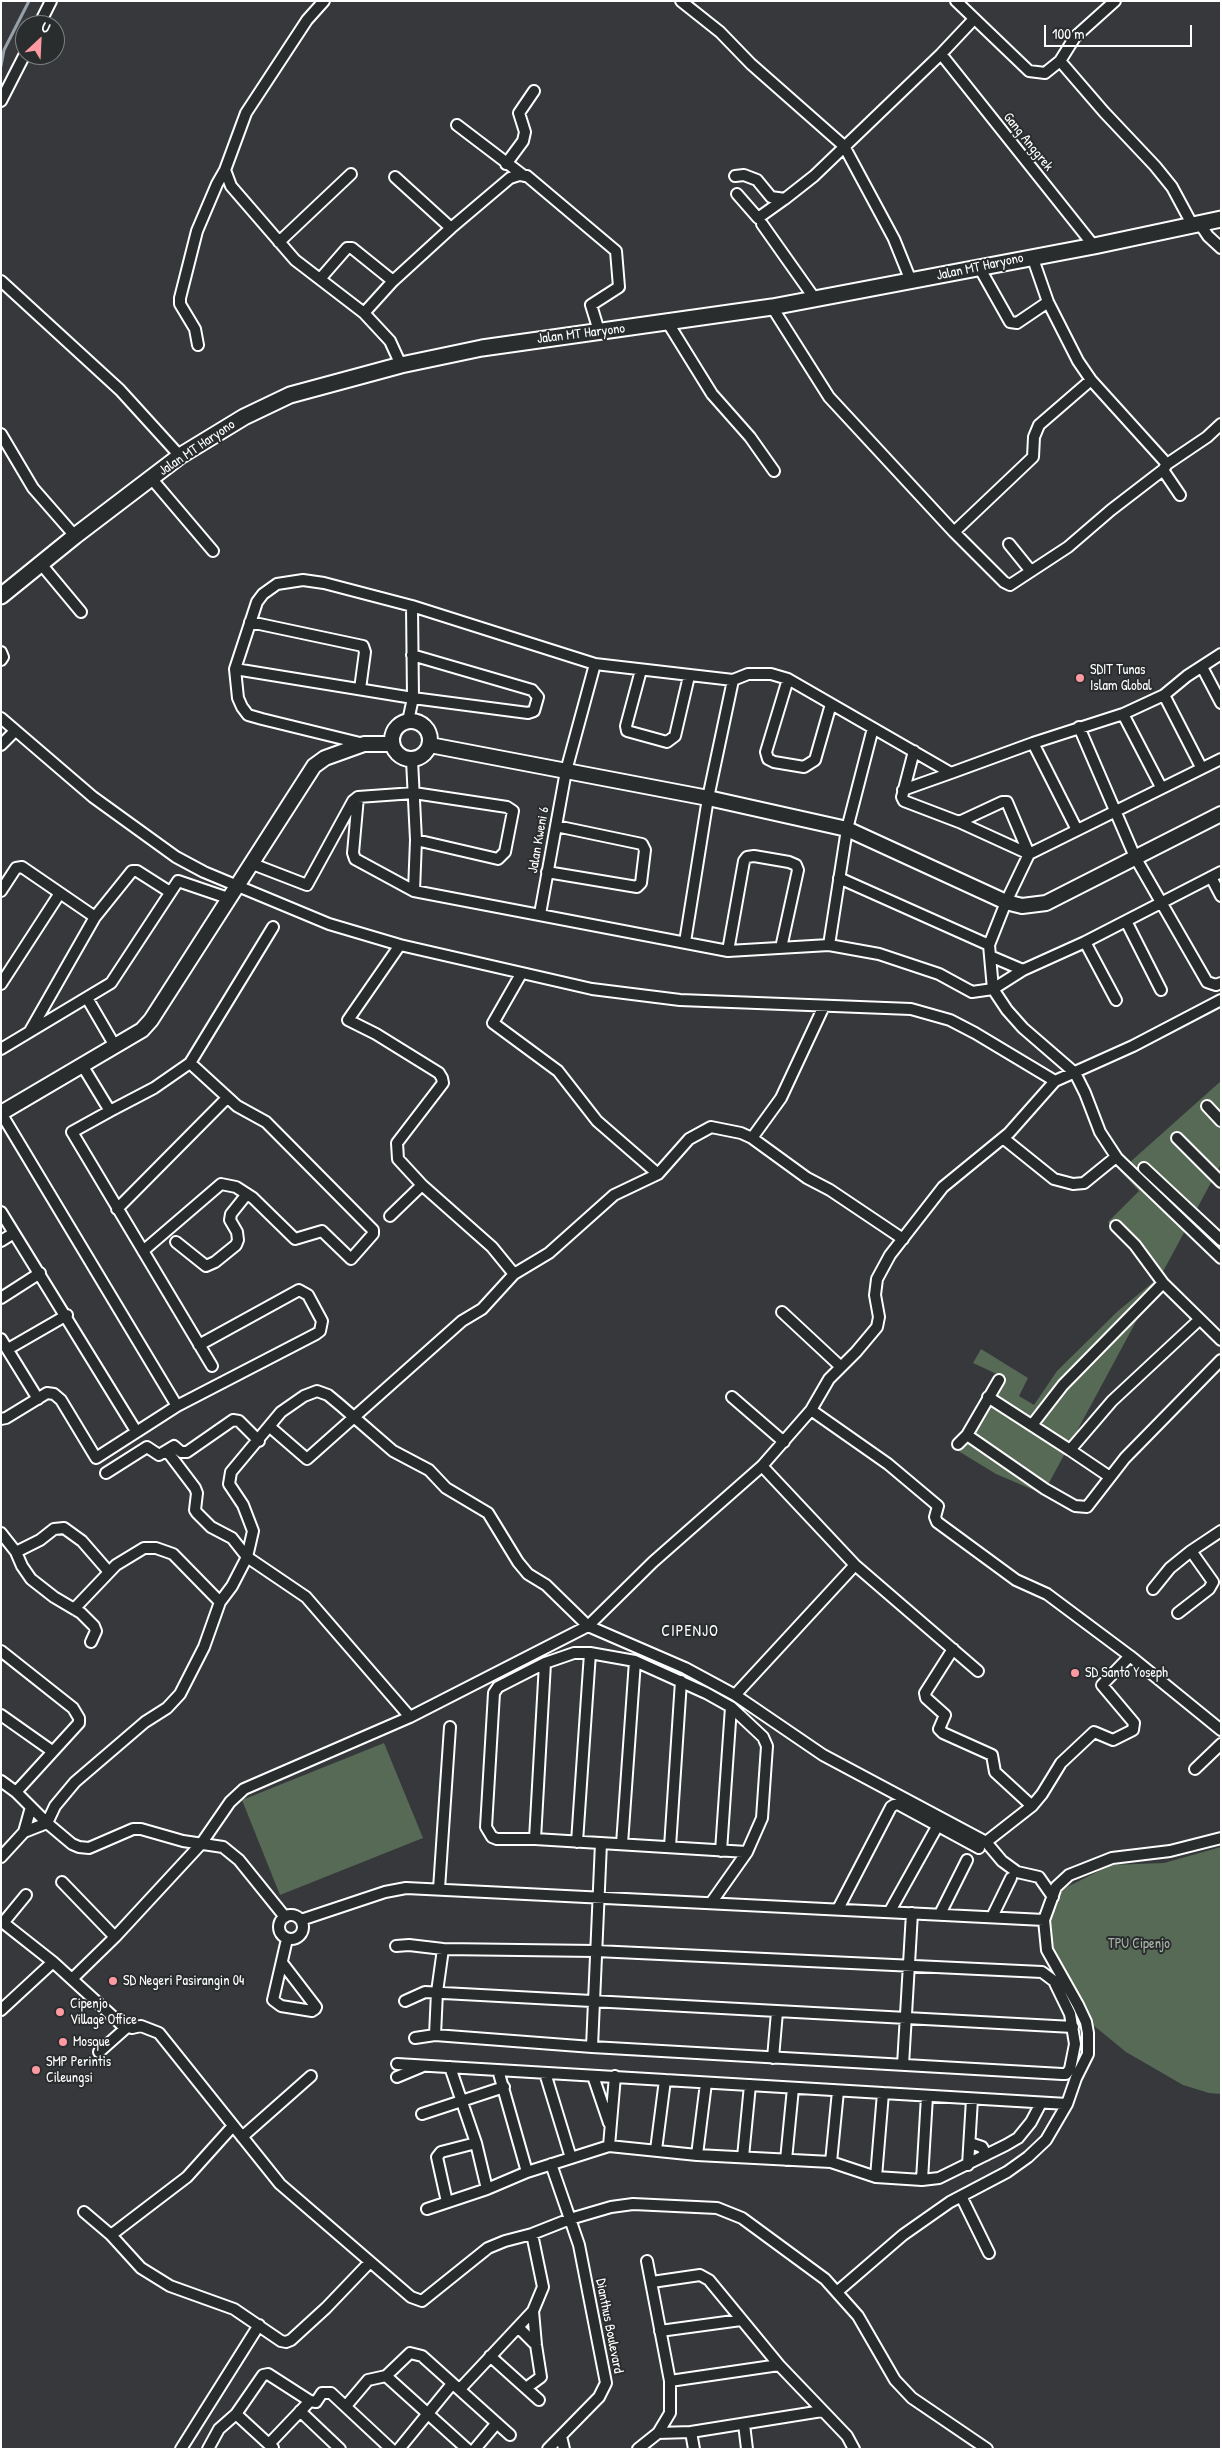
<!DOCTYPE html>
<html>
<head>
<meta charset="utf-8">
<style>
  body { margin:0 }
  #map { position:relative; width:1222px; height:2450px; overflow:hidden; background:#36383c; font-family:"Patrick Hand",sans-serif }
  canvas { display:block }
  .frame { position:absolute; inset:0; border:2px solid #fff; pointer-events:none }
  .north { position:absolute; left:15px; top:15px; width:50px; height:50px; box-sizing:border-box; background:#2a2d2e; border:1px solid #7f8182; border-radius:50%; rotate:25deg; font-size:14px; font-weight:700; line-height:20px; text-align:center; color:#fff }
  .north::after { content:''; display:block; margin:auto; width:18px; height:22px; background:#ff9aa2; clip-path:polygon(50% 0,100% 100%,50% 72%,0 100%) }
  .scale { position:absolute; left:1044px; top:25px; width:148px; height:22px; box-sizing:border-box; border:2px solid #fff; border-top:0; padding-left:6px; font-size:15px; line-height:18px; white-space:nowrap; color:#fff; -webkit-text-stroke:4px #2a2d2e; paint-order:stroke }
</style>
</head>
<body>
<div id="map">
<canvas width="1222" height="2450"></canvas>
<div class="frame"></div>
<div class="north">U</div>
<div class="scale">100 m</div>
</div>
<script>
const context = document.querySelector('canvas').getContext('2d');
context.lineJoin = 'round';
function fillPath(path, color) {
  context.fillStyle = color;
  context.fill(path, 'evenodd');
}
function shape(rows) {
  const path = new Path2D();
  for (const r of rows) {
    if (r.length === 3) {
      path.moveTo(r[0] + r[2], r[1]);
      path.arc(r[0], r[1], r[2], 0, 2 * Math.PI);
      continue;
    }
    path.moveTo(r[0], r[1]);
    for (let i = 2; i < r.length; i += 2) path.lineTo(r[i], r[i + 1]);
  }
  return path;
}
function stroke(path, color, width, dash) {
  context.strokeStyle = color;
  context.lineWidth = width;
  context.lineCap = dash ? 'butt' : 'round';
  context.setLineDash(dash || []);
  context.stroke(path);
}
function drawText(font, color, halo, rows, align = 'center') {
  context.font = font + ' "Patrick Hand",sans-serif';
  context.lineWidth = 4;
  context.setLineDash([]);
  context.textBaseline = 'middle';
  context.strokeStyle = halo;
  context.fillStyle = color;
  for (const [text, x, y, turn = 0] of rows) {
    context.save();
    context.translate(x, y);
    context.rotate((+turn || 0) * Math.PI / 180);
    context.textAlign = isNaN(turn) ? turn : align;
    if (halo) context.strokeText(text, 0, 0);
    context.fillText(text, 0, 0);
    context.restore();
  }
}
fillPath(shape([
  [1221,1081,1221,1164,1043,1494,996,1474,955,1449,1001,1376,973,1363,981,1349,1028,1378,1019,1396,1034,1405,1057,1371,1118,1311,1157,1279,1108,1222,1139,1191,1120,1171],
  [384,1743,423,1838,280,1895,242,1800],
  [1221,1847,1221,2094,1209,2093,1183,2085,1126,2052,1093,2025,1068,1985,1052,1944,1049,1896,1111,1865,1164,1863]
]), '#576a55');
stroke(shape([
  [1,66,4,50,29,1]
]), '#96a2ab', 3);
const minor = shape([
  [324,1,307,20,246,113,225,170,231,186,295,260,364,313,390,341,401,365],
  [681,1,720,32,751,64,844,146,894,239,911,281],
  [956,1,1029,71,1045,73,1060,61],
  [1115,1,1075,37,1060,61,1104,112,1155,166,1172,187,1193,226],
  [39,25,51,1],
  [941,54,1094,246],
  [1,101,25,54],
  [457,125,524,176],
  [506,164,523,141,525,132,519,113,534,91],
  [735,176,744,175,757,180,771,197,785,199],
  [395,177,451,228],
  [737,194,758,218,786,198,814,176,941,54,974,19],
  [762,224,815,299],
  [1200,224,1208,236,1221,248],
  [279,242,351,174],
  [1032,256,1048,302,1078,361,1091,380,1167,464],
  [979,267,1010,322,1017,323,1048,302],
  [320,279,347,248,352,248,393,281],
  [1,281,120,390,180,456],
  [772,307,829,397,954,532,1004,582,1010,585,1068,547,1111,510,1163,470,1167,464,1207,437,1221,424],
  [364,313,393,281,451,228,510,178,519,175,527,176,616,251,619,287,591,305,599,331],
  [668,323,712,394,750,437,774,471],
  [198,345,195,329,180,304,180,298,197,231,217,184,225,170],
  [1,434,33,488,75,536],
  [1163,470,1180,495],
  [151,478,213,551],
  [954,532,1033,457,1034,437,1039,425,1091,380],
  [1009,544,1030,570],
  [41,564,81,612],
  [250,622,363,646,365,652,360,689],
  [1,652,3,657,1,660],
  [1202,667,1221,703],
  [235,669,413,698,528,713,534,711,538,697,532,690,412,655],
  [641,670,626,726,627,731,667,742,675,736,689,676],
  [788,679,766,752,768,759,774,762,804,767,815,760,831,704],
  [1164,695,1201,767],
  [1123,714,1161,787],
  [1,718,93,797,176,857,204,872,329,924,400,945,592,989,680,1000,911,1009,950,1020,975,1033,1055,1081],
  [408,721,413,698,412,606],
  [1079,727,1135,857,1207,982,1216,985,1221,983],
  [1033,743,1077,830],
  [364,744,262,719,248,715,242,707,238,698,235,669,257,602,263,594,277,584,303,580,324,583,412,606,595,664,733,680,748,674,771,674,788,679,951,773,1033,743,1123,714,1164,695,1187,676,1221,654],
  [1,745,15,731],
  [914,751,902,797,904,801,959,822,1029,854,1221,759],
  [412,760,416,840,414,891],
  [903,790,951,773],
  [358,797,353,853,355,859,414,891,728,951,829,945,879,954,939,974,972,992,993,989,1023,970,1085,942,1221,872],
  [959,822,1002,802,1007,802,1029,854,1006,902,989,945,993,989,1007,1010,1023,1028,1075,1073,1085,1093,1100,1132,1117,1158,1221,1258],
  [250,863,307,885,353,801,358,797,414,793,507,807,513,811,505,852,498,859,416,840],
  [547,872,637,887,641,883,645,850,642,844,556,826],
  [1211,877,1221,896],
  [839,878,989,945],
  [1,891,16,868,22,867,95,917],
  [540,914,566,771,595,664],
  [1126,921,1161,990],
  [685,942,708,798,733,680],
  [1085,942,1116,1000],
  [400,945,348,1020,376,1034,439,1073,442,1078,443,1083,397,1143,398,1159,422,1185,492,1247,514,1274],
  [829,945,847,829,873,728],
  [728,951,744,861,747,857,754,856,789,862,796,865,798,870,781,948],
  [990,956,1023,970],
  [521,974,493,1023,558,1071,597,1121,658,1174],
  [1,984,60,893],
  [87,998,115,1046],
  [30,1031,95,917,132,871,137,871,170,892],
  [1,1049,111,983,178,881,228,898],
  [82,1065,110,1111,154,1088,190,1063,273,927],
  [1207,1106,1221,1121],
  [110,1111,72,1132,212,1366],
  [1,1113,177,1406],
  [752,1138,781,1098,824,1006],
  [1003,1138,1054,1179,1073,1184,1084,1183,1116,1157],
  [1177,1138,1221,1182],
  [1144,1168,1221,1240],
  [117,1209,227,1098],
  [1,1212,136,1431],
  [390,1216,422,1185],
  [1,1241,14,1233],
  [176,1242,206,1266,215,1262,236,1245,238,1240,237,1232,230,1220,231,1214,247,1194],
  [143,1251,221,1184,236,1187,253,1198,295,1239,322,1231,351,1259,373,1234,373,1230,266,1122,237,1106,190,1063],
  [1163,1283,1221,1340],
  [1,1298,40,1273],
  [782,1312,840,1366],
  [1,1339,38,1399],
  [8,1349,67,1315],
  [732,1397,784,1442],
  [988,1397,1070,1450],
  [811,1410,888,1464,938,1506,935,1517,937,1522,1016,1580,1047,1594,1130,1656],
  [1,1419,6,1418,47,1393,54,1394,61,1400,96,1458,177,1406,316,1334,320,1331,322,1321,308,1295,299,1290,199,1345],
  [1032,1425,1063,1385,1163,1283,1135,1245,1116,1226],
  [270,1427,307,1459,462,1321,482,1309,514,1274,549,1253,614,1195,658,1174,689,1139,711,1127,741,1133,752,1138,807,1178,830,1190,903,1239],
  [967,1435,1045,1489,1075,1506,1087,1507,1125,1458,1221,1360],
  [958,1444,967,1435,999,1380],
  [167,1451,195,1488,197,1493,195,1510,197,1513,211,1527,232,1538,247,1557,306,1597,410,1717],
  [762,1466,855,1565,978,1671],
  [106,1473,147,1447,159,1455,174,1446,181,1452,187,1452,233,1420,239,1421,259,1441],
  [1110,1477,1070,1450,1112,1401,1199,1320],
  [1,1533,16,1552,40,1540,54,1529,64,1528,82,1541,109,1572],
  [16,1552,22,1566,31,1579,54,1597,81,1613,94,1626,96,1631,91,1642],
  [1153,1589,1170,1568,1191,1551],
  [74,1609,116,1565,144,1548,156,1548,173,1554,220,1602],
  [1178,1613,1209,1589,1213,1582,1191,1551,1221,1531],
  [953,1649,925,1693,926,1698,945,1715,939,1729,943,1733,992,1755,995,1772,1032,1806],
  [1,1651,73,1708,79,1718,79,1723,16,1792],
  [735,1695,855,1565],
  [1,1715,52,1751],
  [1195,1769,1221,1744],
  [1,1781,16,1792,47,1823,72,1844,79,1847,89,1848,133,1829,141,1829,183,1841,223,1847,239,1860,285,1917],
  [24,1832,47,1823,55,1806,75,1782,145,1722,167,1708,180,1694,204,1647,220,1602,232,1586,247,1557,253,1531,243,1505,229,1484,231,1472,281,1412,304,1396,317,1391,328,1395,340,1405,393,1451,429,1470,446,1488,488,1513,518,1562,528,1574,546,1585,588,1626,685,1668,735,1695,823,1755,986,1842,1002,1861,1017,1872,1039,1877,1053,1897],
  [535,1839,545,1663],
  [577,1842,590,1653],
  [986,1842,1032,1806,1042,1794,1061,1763,1094,1732,1113,1740,1133,1730,1134,1723,1102,1685,1130,1656,1221,1730],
  [622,1844,635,1661],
  [670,1847,681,1681],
  [721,1851,731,1707],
  [1,1857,24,1832,31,1807],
  [62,1882,115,1937],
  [439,1889,450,1727],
  [711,1903,747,1852,762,1818,767,1746,763,1737,731,1707,706,1693,635,1661,590,1653,574,1653,545,1663,498,1687,494,1693,486,1827,492,1837,497,1839,535,1839,747,1852],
  [838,1909,891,1807,894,1805,898,1804,979,1848],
  [890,1911,938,1825],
  [940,1914,967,1860],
  [291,1927,12],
  [992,1917,1011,1878],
  [301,1920,385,1892,406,1888,1044,1920],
  [1,1921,53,1962,122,2025,132,2028,141,2026,159,2033,280,2184,411,2297,422,2301,488,2248,505,2241,532,2234,570,2219,611,2207,633,2204,717,2208,742,2218,825,2279,858,2316,895,2380,912,2398,987,2449],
  [3,1923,26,1895],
  [396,1946,409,1945,443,1949,596,1951,1042,1972,1054,1981,1070,2014,1075,2044,1070,2069,1066,2074,1062,2074,592,2047,435,2035,415,2038],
  [283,1964,316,2007,315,2009,312,2011,281,2006,273,2000,287,1939],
  [72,1979,115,1937,201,1844,230,1802,244,1789,410,1717,588,1626,653,1562,762,1466,811,1410,829,1379,856,1352,877,1327,879,1317,875,1295,877,1279,890,1255,943,1187,1009,1133,1055,1081,1133,1046,1221,1000],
  [405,2001,425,1992,1073,2027],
  [1,2010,53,1962],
  [435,2035,437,1992,443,1949],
  [592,2047,601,1843],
  [99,2052,126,2028],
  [773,2058,777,2012],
  [397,2064,1067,2104],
  [903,2065,912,1913],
  [450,2067,476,2143,487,2189],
  [498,2070,527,2172],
  [545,2073,571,2158],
  [593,2076,609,2123],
  [397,2077,421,2067],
  [422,2114,504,2087],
  [242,2137,311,2076],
  [970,2143,982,2147,986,2155],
  [609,2146,615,2076],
  [656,2150,665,2080],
  [697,2155,706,2083],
  [743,2157,750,2085],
  [786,2160,793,2088],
  [831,2162,838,2091],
  [968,2165,972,2099],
  [876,2177,883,2093],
  [922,2180,927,2096],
  [961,2196,989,2253],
  [447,2202,437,2157,441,2152,476,2143],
  [427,2209,487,2189,527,2172,609,2146,697,2155,831,2162,876,2177,922,2180,939,2178,1006,2145,1018,2138,1031,2122,1041,2103],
  [84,2212,111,2235,141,2268,170,2286,234,2309,281,2341,286,2342,291,2340,326,2308,370,2262],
  [111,2235,187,2177,232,2127],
  [652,2282,700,2275,709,2280,779,2365,847,2436,854,2449],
  [838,2291,903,2235,950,2202,1007,2172,1028,2157,1046,2140,1067,2104,1076,2078,1088,2054,1088,2033,1086,2022,1078,2005,1047,1950,1044,1920,1056,1887,1069,1875,1112,1858,1170,1851,1221,1838],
  [518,2327,536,2345],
  [660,2331,741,2320],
  [490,2356,539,2400],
  [670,2381,779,2365],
  [526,2388,541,2377,536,2345,533,2311],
  [460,2389,533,2311,543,2287,532,2234],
  [346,2406,368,2380,386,2376],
  [300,2411,340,2449],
  [236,2414,273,2448],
  [744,2424,747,2449],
  [691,2432,694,2449],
  [658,2433,691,2432,822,2411],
  [561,2436,564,2449],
  [269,2444,310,2401],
  [181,2449,259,2325],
  [208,2449,219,2429,236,2414,263,2375,268,2374,310,2401,316,2402,322,2393,331,2393,391,2449],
  [399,2449,452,2384],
  [467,2449,386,2376,410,2353,422,2356,510,2435],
  [475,2449,496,2424],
  [548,2449,599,2397,606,2383,579,2245,551,2164],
  [638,2449,658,2433,670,2413,670,2381,647,2261]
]);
const tertiary = shape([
  [411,740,19],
  [430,745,708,798,847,829,1006,902,1022,906,1046,903,1221,814],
  [1,1113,142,1030,151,1020,314,766,325,758,364,744,391,744]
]);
const secondary = shape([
  [1,596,75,536,180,456,244,417,290,395,401,365,482,348,772,307,1094,246,1221,219]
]);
stroke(minor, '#fff', 14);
stroke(tertiary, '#fff', 18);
stroke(secondary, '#fff', 19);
stroke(minor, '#2a2d2e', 10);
stroke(tertiary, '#2a2d2e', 14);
stroke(secondary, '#2a2d2e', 15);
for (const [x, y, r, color] of [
  [1080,678,5,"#ff9aa2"],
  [1075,1673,5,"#ff9aa2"],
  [113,1981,5,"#ff9aa2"],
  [60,2012,5,"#ff9aa2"],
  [63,2042,5,"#ff9aa2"],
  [36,2070,5,"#ff9aa2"]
]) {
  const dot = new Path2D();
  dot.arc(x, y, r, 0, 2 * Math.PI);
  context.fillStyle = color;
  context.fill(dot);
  stroke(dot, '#2a2d2e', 2);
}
drawText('14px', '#fff', '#2a2d2e', [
  ["Gang Anggrek",1028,142,51],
  ["Jalan MT Haryono",980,267,-12],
  ["Jalan MT Haryono",581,334,-7],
  ["Jalan MT Haryono",197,448,-34],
  ["Jalan Kweni 6",539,840,-80],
  ["Dianthus Boulevard",609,2326,79]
]);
drawText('14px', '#fff', '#2a2d2e', [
  ["SDIT Tunas",1090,670],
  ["Islam Global",1090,686],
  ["SD Santo Yoseph",1085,1673],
  ["SD Negeri Pasirangin 04",123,1981],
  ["Cipenjo",70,2004],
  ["Village Office",70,2020],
  ["Mosque",73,2042],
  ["SMP Perintis",46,2062],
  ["Cileungsi",46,2078]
], 'left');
drawText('14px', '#abb4aa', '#2a2d2e', [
  ["TPU Cipenjo",1139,1944]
]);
context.letterSpacing = '1px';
drawText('16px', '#fff', '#2a2d2e', [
  ["CIPENJO",690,1632]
]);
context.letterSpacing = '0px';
</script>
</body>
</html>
